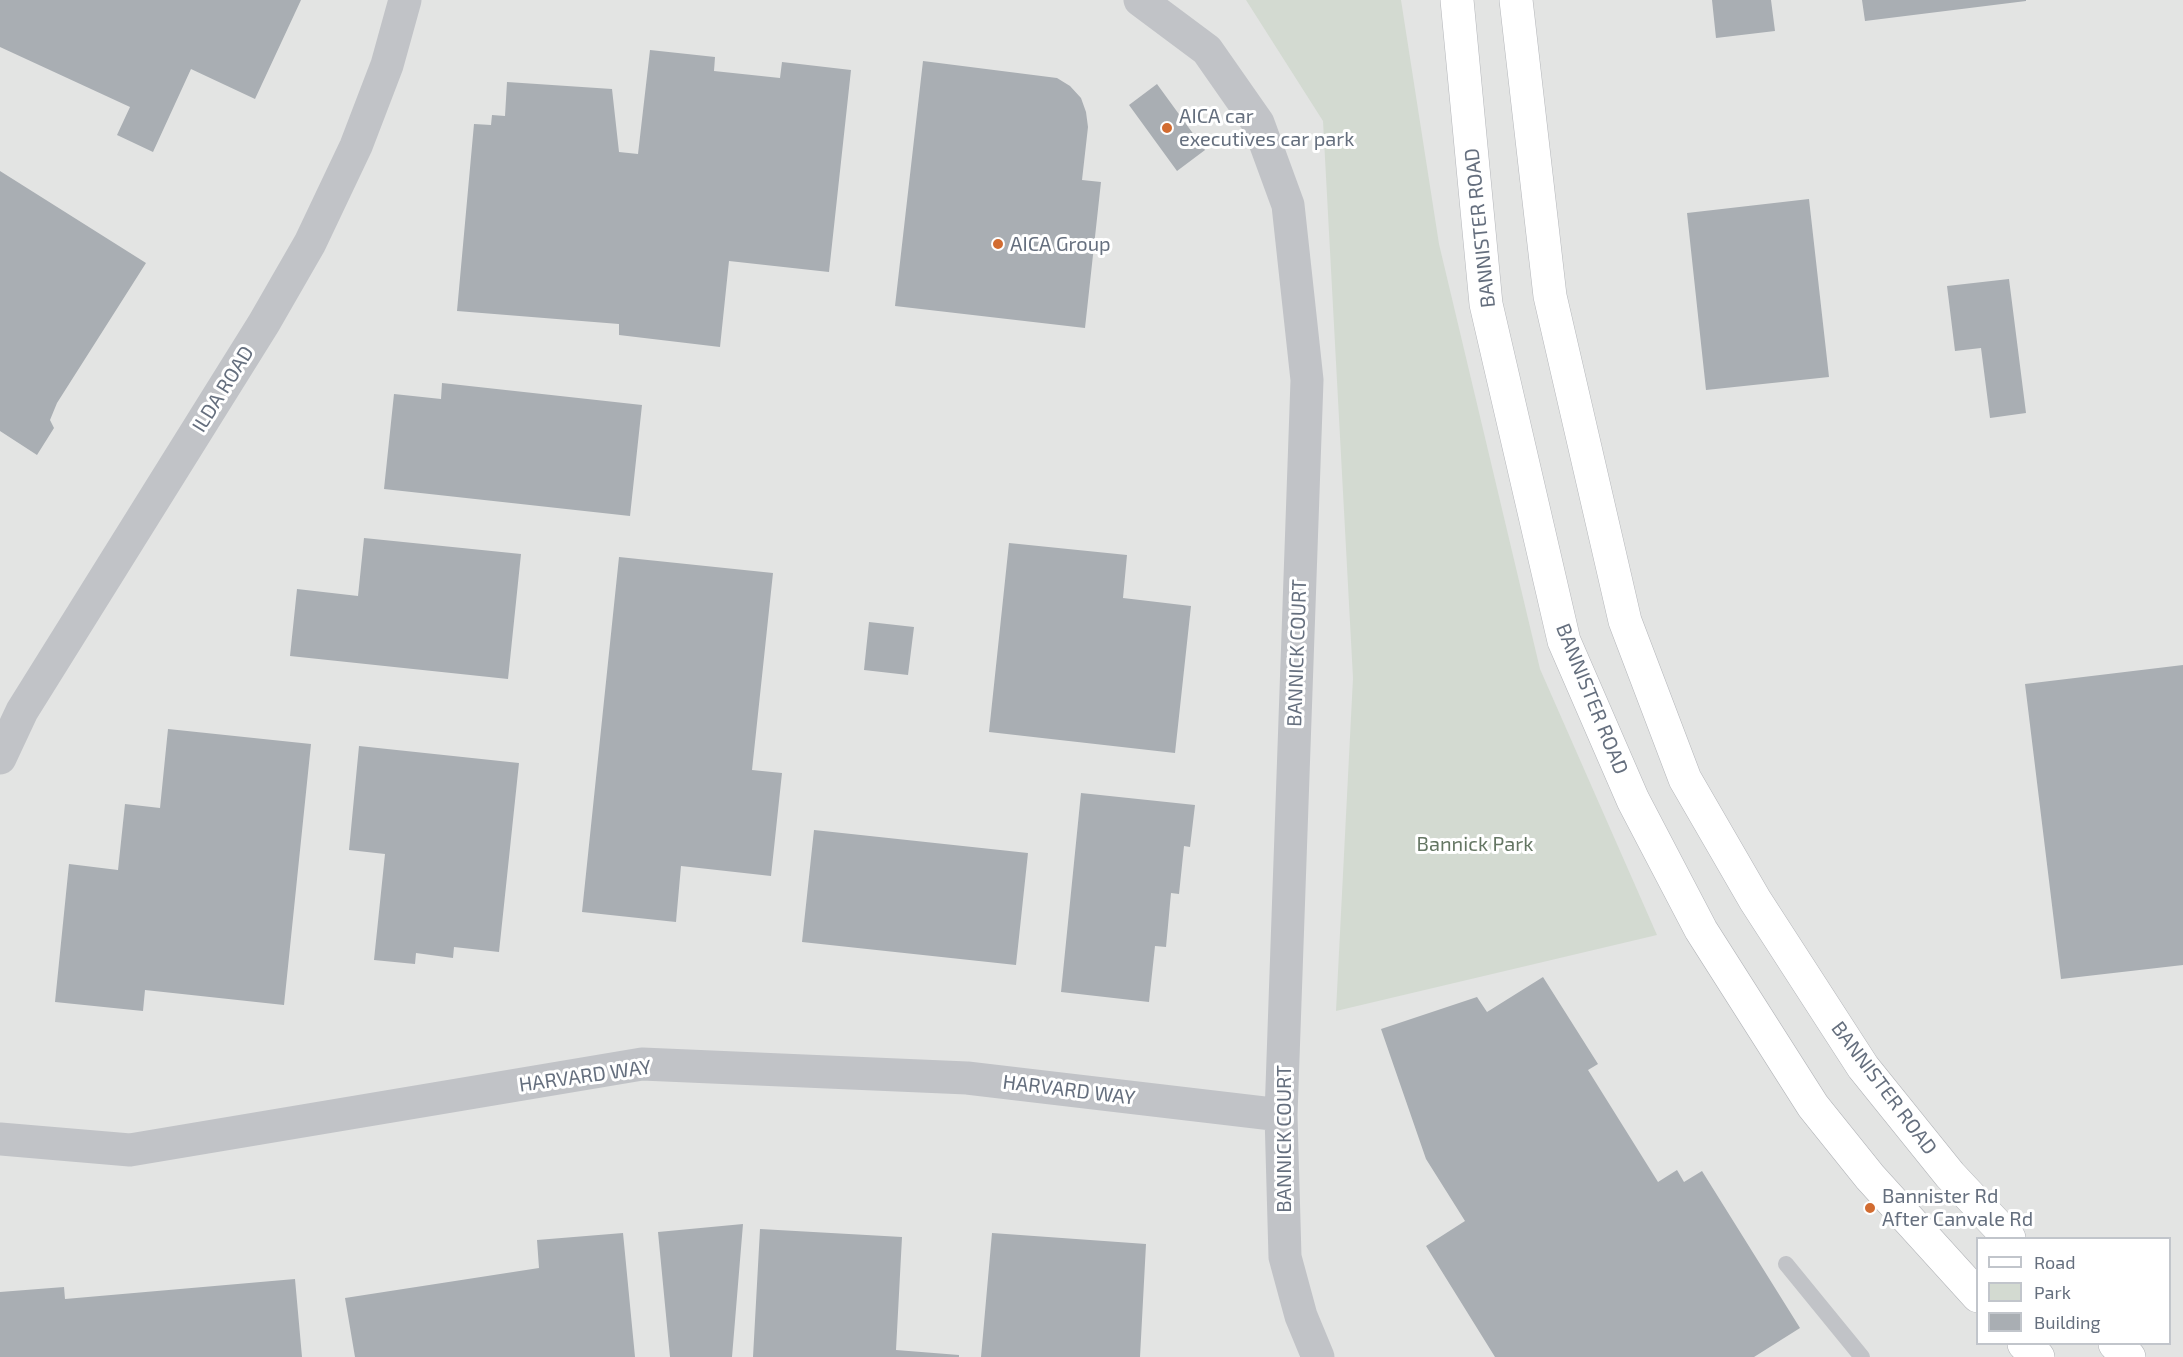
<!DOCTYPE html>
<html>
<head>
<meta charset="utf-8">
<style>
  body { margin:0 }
  #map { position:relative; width:2183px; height:1357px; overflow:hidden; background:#f3f3f0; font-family:"Exo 2",sans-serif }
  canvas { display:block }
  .legend { position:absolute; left:1976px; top:1237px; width:195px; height:108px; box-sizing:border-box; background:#fff; border:2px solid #c1c5cb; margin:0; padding:8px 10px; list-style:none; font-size:18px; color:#656f7e }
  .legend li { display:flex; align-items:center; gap:12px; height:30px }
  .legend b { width:30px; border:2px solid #c1c5cb }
</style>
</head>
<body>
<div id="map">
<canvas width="2183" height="1357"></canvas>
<ul class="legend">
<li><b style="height:8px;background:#fff"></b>Road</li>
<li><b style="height:16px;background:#d3dad1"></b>Park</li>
<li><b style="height:16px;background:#a9aeb3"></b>Building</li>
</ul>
</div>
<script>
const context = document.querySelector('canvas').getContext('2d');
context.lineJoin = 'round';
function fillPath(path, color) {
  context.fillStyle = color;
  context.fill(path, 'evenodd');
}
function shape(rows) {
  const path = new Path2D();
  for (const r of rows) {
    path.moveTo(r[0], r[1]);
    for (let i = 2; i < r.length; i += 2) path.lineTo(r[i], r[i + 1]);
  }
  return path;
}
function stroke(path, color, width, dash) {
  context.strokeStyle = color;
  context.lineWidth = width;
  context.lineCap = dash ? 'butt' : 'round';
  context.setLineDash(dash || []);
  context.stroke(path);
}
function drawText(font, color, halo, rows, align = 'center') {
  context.font = font + ' "Exo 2",sans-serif';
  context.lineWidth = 6;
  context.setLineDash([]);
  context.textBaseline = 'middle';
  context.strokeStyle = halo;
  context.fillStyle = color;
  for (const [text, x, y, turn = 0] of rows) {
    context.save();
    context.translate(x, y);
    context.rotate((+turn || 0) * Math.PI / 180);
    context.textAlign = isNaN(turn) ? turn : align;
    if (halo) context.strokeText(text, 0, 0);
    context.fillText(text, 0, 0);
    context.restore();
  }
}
fillPath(shape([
  [0,0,2183,0,2183,1357,0,1357],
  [1978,1238,2170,1238,2170,1344,1978,1344]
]), '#e3e4e3');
fillPath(shape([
  [1246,0,1401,0,1439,244,1540,669,1657,935,1336,1011,1353,678,1323,121]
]), '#d3dad1');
fillPath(shape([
  [0,0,301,0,255,99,191,69,153,152,117,135,130,107,0,47],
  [1712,0,1771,0,1775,31,1716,38],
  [1862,0,2026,0,2026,1,1865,21],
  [650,50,715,57,714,71,780,78,782,62,851,70,829,272,729,261,720,347,619,335,619,324,457,311,474,124,491,125,492,115,505,116,507,82,612,89,619,152,638,154],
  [923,61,1057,78,1070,86,1081,98,1086,112,1088,127,1082,180,1101,182,1085,328,895,306],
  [1157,84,1205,150,1177,171,1129,105],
  [0,171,146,263,57,403,50,420,54,428,37,455,0,431],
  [1809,199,1829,377,1706,390,1687,213],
  [2009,279,2026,413,1990,418,1981,348,1955,351,1947,286],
  [442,383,642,405,630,516,384,489,394,394,441,399],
  [364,538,521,554,508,679,290,656,297,589,358,596],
  [1009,543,1127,555,1123,598,1191,606,1175,753,989,732],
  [619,557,773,573,752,770,782,773,771,876,681,866,676,922,582,912],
  [869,622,914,627,908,675,864,670],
  [2183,665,2183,965,2061,979,2025,684],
  [168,729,311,744,284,1005,145,990,143,1011,55,1002,69,864,118,870,125,804,160,808],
  [359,746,519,763,499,952,454,947,453,958,416,953,415,964,374,960,385,854,349,850],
  [1081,793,1195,805,1190,847,1184,846,1179,894,1171,893,1166,947,1155,946,1149,1002,1061,992],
  [814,830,1028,853,1016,965,802,942],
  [1543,977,1598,1064,1588,1070,1658,1182,1677,1170,1684,1182,1702,1171,1800,1328,1754,1357,1495,1357,1426,1246,1465,1221,1426,1159,1381,1029,1477,997,1487,1012],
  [743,1224,732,1357,670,1357,658,1232],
  [760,1229,902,1237,896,1350,959,1355,959,1357,753,1357],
  [623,1233,635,1357,355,1357,345,1298,539,1268,537,1240],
  [992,1233,1146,1244,1140,1357,981,1357],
  [295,1279,302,1357,0,1357,0,1292,64,1287,65,1299]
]), '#a9aeb3');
const primary = shape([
  [1457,0,1486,304,1564,641,1633,800,1701,930,1813,1106,1870,1177,1978,1296],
  [1516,0,1550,296,1625,621,1685,779,1755,900,1863,1067,1950,1175,2009,1238],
  [2024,1344,2038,1357],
  [2115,1344,2129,1357]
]);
stroke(primary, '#b4b6ba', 34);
stroke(shape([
  [1786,1264,1862,1357]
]), '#c1c3c7', 16);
stroke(shape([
  [1140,0,1207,50,1258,123,1288,205,1307,380,1281,1115,1285,1257,1301,1316,1318,1357],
  [0,758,22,711,264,323,310,243,356,146,387,65,405,0],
  [0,1139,130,1150,642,1064,967,1078,1281,1115]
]), '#c1c3c7', 33);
stroke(primary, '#fff', 33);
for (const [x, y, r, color] of [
  [1167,128,6,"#d26c31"],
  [998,244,6,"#d26c31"],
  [1870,1208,6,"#d26c31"]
]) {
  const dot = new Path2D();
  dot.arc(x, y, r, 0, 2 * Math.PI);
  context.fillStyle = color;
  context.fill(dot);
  stroke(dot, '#fff', 2);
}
drawText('20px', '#656f7e', '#fff', [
  ["AICA car",1179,116],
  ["executives car park",1179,139],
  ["AICA Group",1010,244],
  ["Bannister Rd",1882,1196],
  ["After Canvale Rd",1882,1219]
], 'left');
drawText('20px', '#656f7e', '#fff', [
  ["BANNISTER ROAD",1480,228,-96],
  ["ILDA ROAD",223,389,-58],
  ["BANNICK COURT",1297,653,-88],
  ["BANNISTER ROAD",1592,699,68],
  ["HARVARD WAY",585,1076,-8],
  ["BANNISTER ROAD",1884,1088,53],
  ["HARVARD WAY",1069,1090,7],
  ["BANNICK COURT",1284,1139,-90]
]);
drawText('20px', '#647663', '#fff', [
  ["Bannick Park",1475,844]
]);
</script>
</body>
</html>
